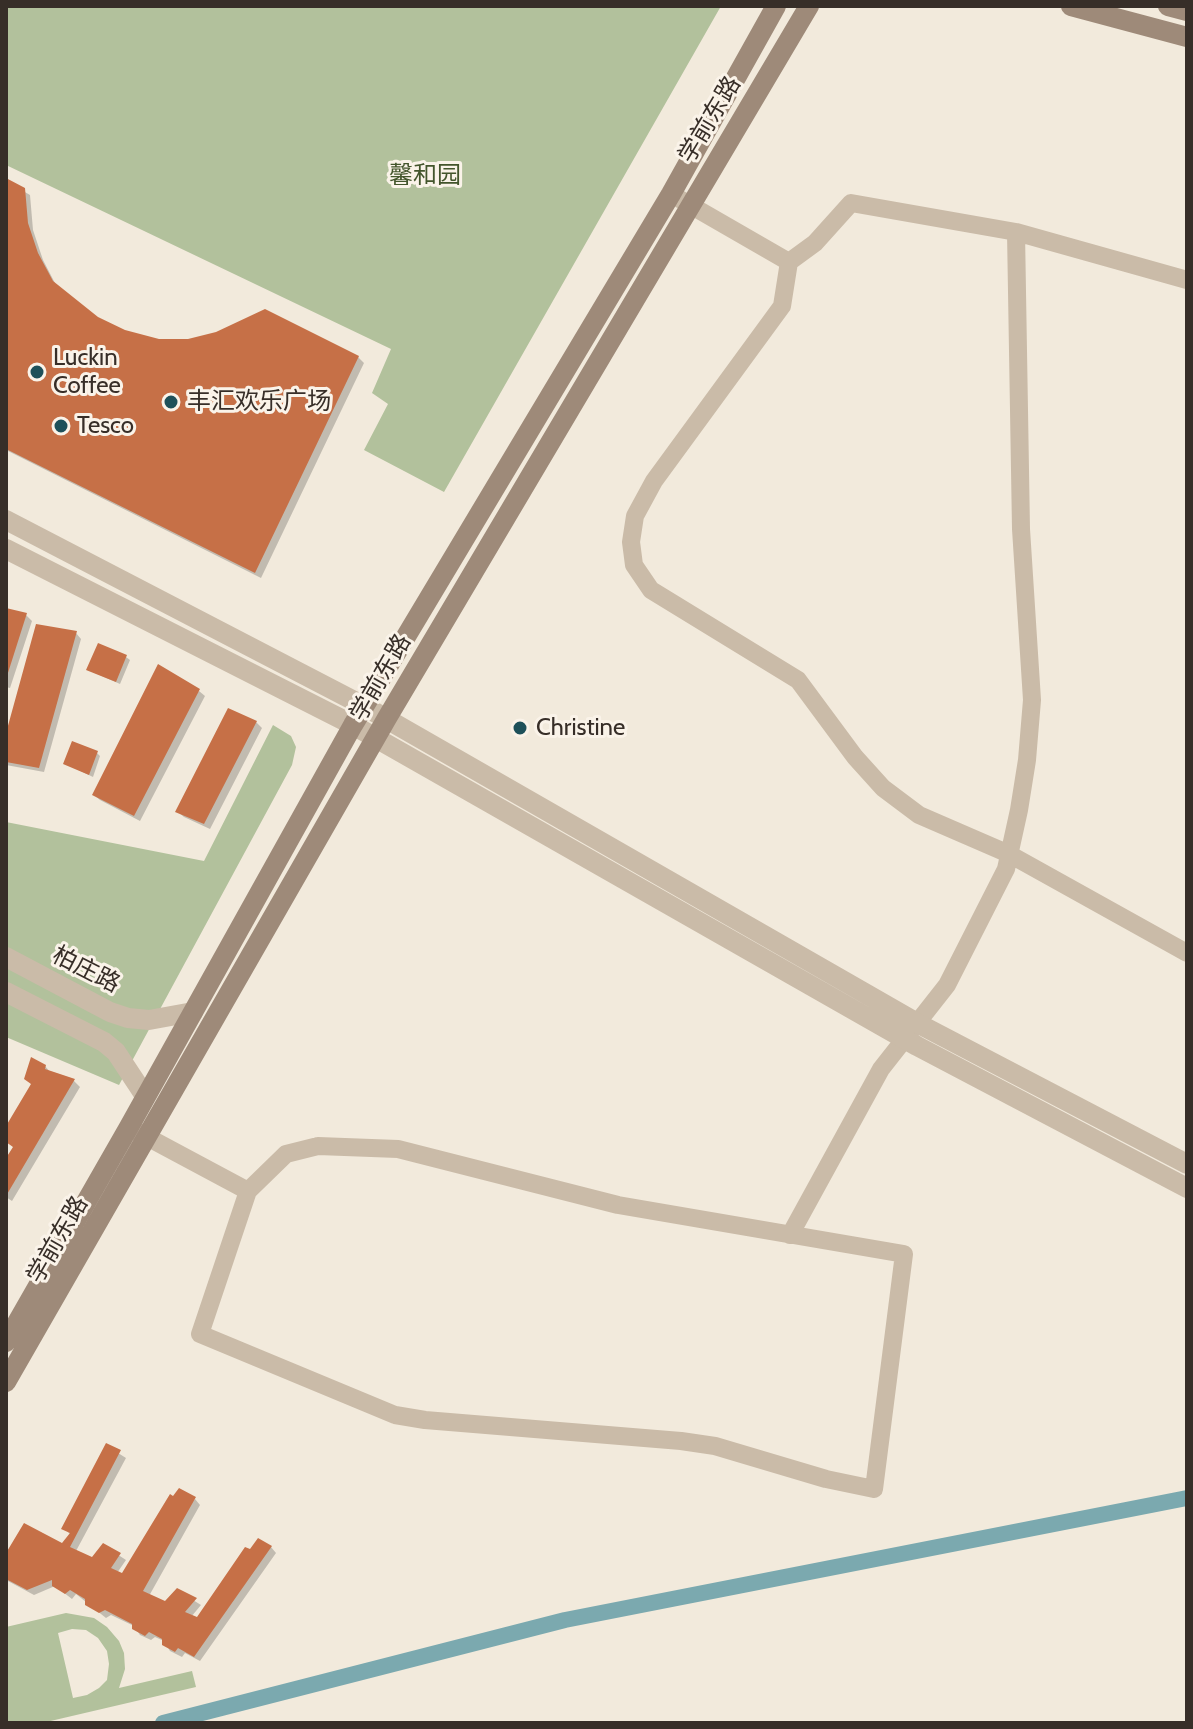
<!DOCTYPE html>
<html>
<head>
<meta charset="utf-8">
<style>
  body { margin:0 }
  #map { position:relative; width:1193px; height:1729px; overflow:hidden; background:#f2eadc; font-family:Cabin,sans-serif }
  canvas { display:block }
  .frame { position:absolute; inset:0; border:8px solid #372e28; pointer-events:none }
</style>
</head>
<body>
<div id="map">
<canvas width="1193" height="1729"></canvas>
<div class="frame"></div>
</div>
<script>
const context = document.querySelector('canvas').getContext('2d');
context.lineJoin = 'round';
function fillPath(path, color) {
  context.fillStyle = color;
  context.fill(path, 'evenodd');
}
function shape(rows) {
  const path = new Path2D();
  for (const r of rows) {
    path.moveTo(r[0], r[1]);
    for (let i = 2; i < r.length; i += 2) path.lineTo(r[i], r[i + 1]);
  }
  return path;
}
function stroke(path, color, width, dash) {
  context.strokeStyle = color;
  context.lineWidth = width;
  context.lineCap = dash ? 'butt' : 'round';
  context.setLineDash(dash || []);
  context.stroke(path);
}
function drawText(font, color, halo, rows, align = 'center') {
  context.font = font + ' Cabin,"Noto Sans SC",sans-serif';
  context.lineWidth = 6;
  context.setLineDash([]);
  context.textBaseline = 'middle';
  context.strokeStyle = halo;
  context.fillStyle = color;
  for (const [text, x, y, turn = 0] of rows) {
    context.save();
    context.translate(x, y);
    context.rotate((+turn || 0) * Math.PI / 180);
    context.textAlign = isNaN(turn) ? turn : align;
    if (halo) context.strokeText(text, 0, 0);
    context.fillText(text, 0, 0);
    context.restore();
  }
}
fillPath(shape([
  [6,6,721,6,444,492,364,450,388,404,372,393,391,349,6,165],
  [273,725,291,736,296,747,292,765,119,1085,6,1037,6,822,204,861],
  [66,1613,94,1618,107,1627,119,1641,124,1653,125,1669,119,1688,192,1671,196,1687,42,1723,6,1723,6,1627],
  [72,1629,86,1630,98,1638,107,1651,109,1664,107,1680,99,1688,87,1695,73,1698,58,1633]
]), '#b2c19c');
fillPath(shape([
  [6,181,30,195,33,230,43,260,57,287,97,319,125,332,158,341,358,357,364,363,261,578,6,450],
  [6,610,26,615,32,621,10,688,6,687],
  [76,633,81,639,44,772,6,765,6,740],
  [126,657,130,660,120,684,88,670],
  [199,691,205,696,140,821,100,800,94,795],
  [256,722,262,728,210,829,184,817,178,812],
  [97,753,100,756,93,777,66,764],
  [45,1066,51,1073,74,1081,80,1087,12,1201,6,1197,6,1162,15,1147,6,1141,6,1130],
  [107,1446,126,1458,76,1551,92,1559,103,1545,126,1560,117,1573,123,1575,195,1499,200,1505,149,1596,166,1603,177,1590,201,1605,191,1617,198,1620,250,1551,271,1547,276,1553,200,1661,185,1653,182,1657,170,1651,164,1641,155,1637,151,1640,140,1635,134,1626,111,1615,106,1618,76,1594,72,1599,55,1586,34,1595,6,1580,6,1557,63,1546,71,1535,64,1528]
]), '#0003');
stroke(shape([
  [163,1723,565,1620,1187,1498]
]), '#7ba9af', 16);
fillPath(shape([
  [6,178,25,188,28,223,38,253,53,281,98,317,125,330,159,339,188,339,216,332,265,309,359,356,255,573,6,449],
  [6,608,27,613,7,676,6,676],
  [36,624,77,631,39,768,6,762,6,733],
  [98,643,127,655,116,682,86,670],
  [158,664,200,689,134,816,92,795],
  [228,708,257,721,204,824,175,812],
  [72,741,98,751,89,775,63,764],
  [31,1057,46,1065,45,1069,75,1079,6,1196,6,1158,13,1147,6,1142,6,1126,31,1084,24,1079],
  [106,1443,121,1450,70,1547,92,1557,103,1543,121,1553,111,1568,122,1573,170,1494,173,1496,179,1488,196,1497,143,1591,165,1601,177,1588,197,1598,185,1612,197,1617,245,1547,250,1549,258,1538,272,1546,194,1657,178,1648,175,1652,162,1645,162,1639,149,1632,145,1636,132,1629,132,1624,105,1610,99,1613,85,1605,85,1599,70,1590,65,1594,52,1586,52,1580,27,1590,6,1579,6,1553,24,1523,62,1543,70,1533,61,1529]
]), '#c67047');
stroke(shape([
  [671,194,789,262],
  [1187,280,1016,232,851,203,815,243,789,262,782,306,654,481,635,516,631,542,634,565,651,590,798,680,855,757,883,788,919,815,1009,854,1187,953],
  [134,1130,248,1191],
  [318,1146,398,1149,618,1205,904,1254,874,1489,826,1479,715,1446,681,1441,425,1420,395,1415,200,1334,248,1191,286,1154,318,1146],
  [790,1235,881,1069,947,985,1006,869,1019,810,1027,760,1032,700,1021,529,1016,232]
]), '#cabba8', 18);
stroke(shape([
  [6,520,364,706,917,1023,1187,1164],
  [6,549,353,725,917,1046,1187,1188],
  [6,957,110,1012,128,1018,149,1020,193,1012],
  [6,992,104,1042,116,1052,145,1096]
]), '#cabba8', 20);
stroke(shape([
  [1071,6,1187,37],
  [1168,6,1187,11],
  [6,1342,129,1127,353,725,671,194,776,6],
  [6,1382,387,718,809,6]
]), '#9e8a79', 20);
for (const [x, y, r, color] of [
  [37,372,8,"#1e5059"],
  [171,402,8,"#1e5059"],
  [61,426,8,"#1e5059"],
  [520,728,8,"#1e5059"]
]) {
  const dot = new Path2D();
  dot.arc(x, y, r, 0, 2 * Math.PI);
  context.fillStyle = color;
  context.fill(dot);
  stroke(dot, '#faf3e9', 3);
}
drawText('24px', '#372e28', '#faf3e9', [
  ["学前东路",710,120,-59],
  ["学前东路",381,678,-60],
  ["柏庄路",86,970,27],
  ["学前东路",58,1240,-60]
]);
drawText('24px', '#43552c', '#faf3e9', [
  ["馨和园",425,176]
]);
drawText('24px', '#372e28', '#faf3e9', [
  ["Luckin",53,358],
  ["Coffee",53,386],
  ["丰汇欢乐广场",187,402],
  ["Tesco",77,426],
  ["Christine",536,728]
], 'left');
</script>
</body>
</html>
